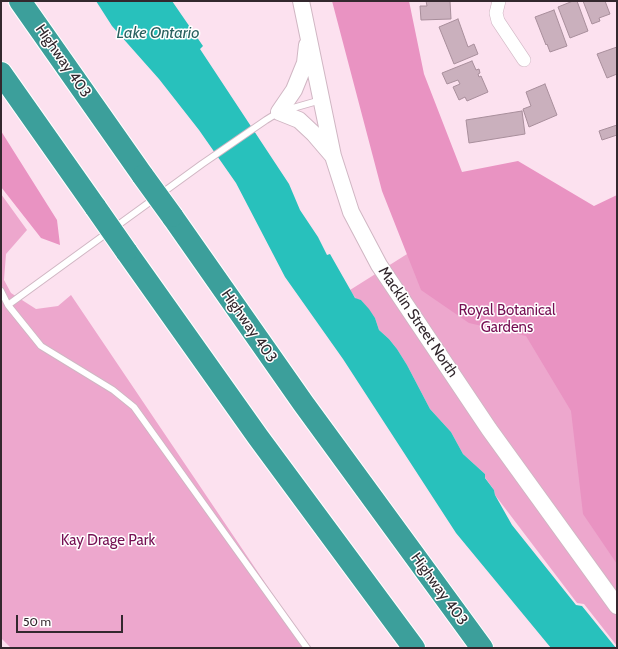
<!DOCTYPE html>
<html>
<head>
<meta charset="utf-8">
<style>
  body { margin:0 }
  #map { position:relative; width:618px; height:649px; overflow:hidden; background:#fce1ef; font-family:Cabin,sans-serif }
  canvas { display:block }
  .frame { position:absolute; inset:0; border:2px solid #33282e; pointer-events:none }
  .scale { position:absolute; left:16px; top:615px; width:107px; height:18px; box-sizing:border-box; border:2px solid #33282e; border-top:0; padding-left:5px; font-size:12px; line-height:14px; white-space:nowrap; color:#33282e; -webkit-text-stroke:3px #fff; paint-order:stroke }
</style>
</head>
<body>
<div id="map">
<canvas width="618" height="649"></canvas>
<div class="frame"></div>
<div class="scale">50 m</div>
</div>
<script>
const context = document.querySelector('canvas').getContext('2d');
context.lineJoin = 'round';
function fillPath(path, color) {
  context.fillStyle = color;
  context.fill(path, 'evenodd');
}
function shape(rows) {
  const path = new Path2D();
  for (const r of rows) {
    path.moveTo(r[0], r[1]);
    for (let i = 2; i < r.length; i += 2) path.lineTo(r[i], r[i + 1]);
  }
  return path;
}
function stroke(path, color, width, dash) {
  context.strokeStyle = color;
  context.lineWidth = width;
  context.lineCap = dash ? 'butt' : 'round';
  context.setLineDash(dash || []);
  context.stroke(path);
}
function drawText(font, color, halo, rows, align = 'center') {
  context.font = font + ' Cabin,sans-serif';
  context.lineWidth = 3;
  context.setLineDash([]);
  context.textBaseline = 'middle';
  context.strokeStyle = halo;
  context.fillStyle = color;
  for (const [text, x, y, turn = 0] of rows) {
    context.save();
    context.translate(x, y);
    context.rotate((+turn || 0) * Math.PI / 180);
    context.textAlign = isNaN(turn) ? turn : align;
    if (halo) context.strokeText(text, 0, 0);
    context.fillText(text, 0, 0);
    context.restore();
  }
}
fillPath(shape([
  [1,194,27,230,6,254,4,280,11,293,36,309,58,306,71,295,309,648,11,648,1,638],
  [488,203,617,212,617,646,584,604,577,603,495,495,494,490,484,476,485,474,463,454,451,432,430,409,407,365,397,349,389,339,379,330,375,318,361,300,356,299,350,290]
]), '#eda7cd');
fillPath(shape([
  [332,1,409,1,424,74,462,172,518,161,594,206,617,195,617,564,583,514,571,411,526,336,469,323,421,290,382,191],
  [1,131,57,220,60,245,41,238,1,187]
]), '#e993c2');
fillPath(shape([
  [96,1,172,1,203,46,200,49,289,184,300,210,318,237,327,255,330,254,355,298,361,300,369,309,375,318,379,330,389,339,397,349,407,365,430,409,451,432,463,454,485,474,485,478,494,490,495,495,512,525,576,605,582,606,616,648,551,648,456,533,343,359,285,277,236,183,199,130,159,79,112,26]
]), '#28c1bc');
const building = shape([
  [426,1,450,1,451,19,421,20,420,6,427,6,426,1],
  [573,1,577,1,588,31,570,38,558,7,573,1],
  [583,1,605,1,610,14,599,18,600,21,592,24,583,1],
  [554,10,567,46,550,52,547,44,546,45,535,17,554,10],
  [458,19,468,47,474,44,478,54,454,64,439,27,458,19],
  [617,47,617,74,607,78,597,54,617,47],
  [472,61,476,70,479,69,480,73,478,74,479,77,481,76,488,92,467,101,465,97,459,100,453,87,460,84,458,80,447,84,442,73,472,61],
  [545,84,557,115,529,127,523,109,531,106,526,92,545,84],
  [522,111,525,134,469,143,466,120,522,111],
  [617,125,617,135,602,140,599,131,617,125]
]);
fillPath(building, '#cab0bd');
stroke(building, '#a88e9b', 1);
const service = shape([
  [1,291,8,305,41,346,113,390,134,407,307,648],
  [8,305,202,164,266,120,279,112,321,100]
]);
const minor = shape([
  [499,1,496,13,498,21,524,60]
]);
const tertiary = shape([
  [301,1,333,156,351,212,379,265,489,429,617,606],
  [307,45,305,63,294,90,279,112,299,120,314,134,332,155]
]);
const motorway = shape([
  [20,1,143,176],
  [1,73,96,208],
  [172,216,303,403,482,648],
  [126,251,258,437,414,648]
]);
stroke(service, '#d0b6c3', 8);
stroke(minor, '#d0b6c3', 14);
stroke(tertiary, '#d0b6c3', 18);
stroke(motorway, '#fff', 24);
stroke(service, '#fff', 6);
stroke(minor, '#fff', 13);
stroke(tertiary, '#fff', 16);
stroke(motorway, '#3c9f9b', 22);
const motorwayBridge = shape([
  [143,176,172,216],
  [96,208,126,251]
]);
stroke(motorwayBridge, '#fff', 24, []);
stroke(motorwayBridge, '#3c9f9b', 22);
drawText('15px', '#33282e', '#fff', [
  ["Highway 403",63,61,55],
  ["Macklin Street North",418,322,56],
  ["Highway 403",249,326,55],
  ["Highway 403",439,589,54]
]);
drawText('15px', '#750f53', '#fff', [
  ["Royal Botanical",507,311],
  ["Gardens",507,328],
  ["Kay Drage Park",108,541]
]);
drawText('italic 16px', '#28615f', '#fff', [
  ["Lake Ontario",158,33]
]);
</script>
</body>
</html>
